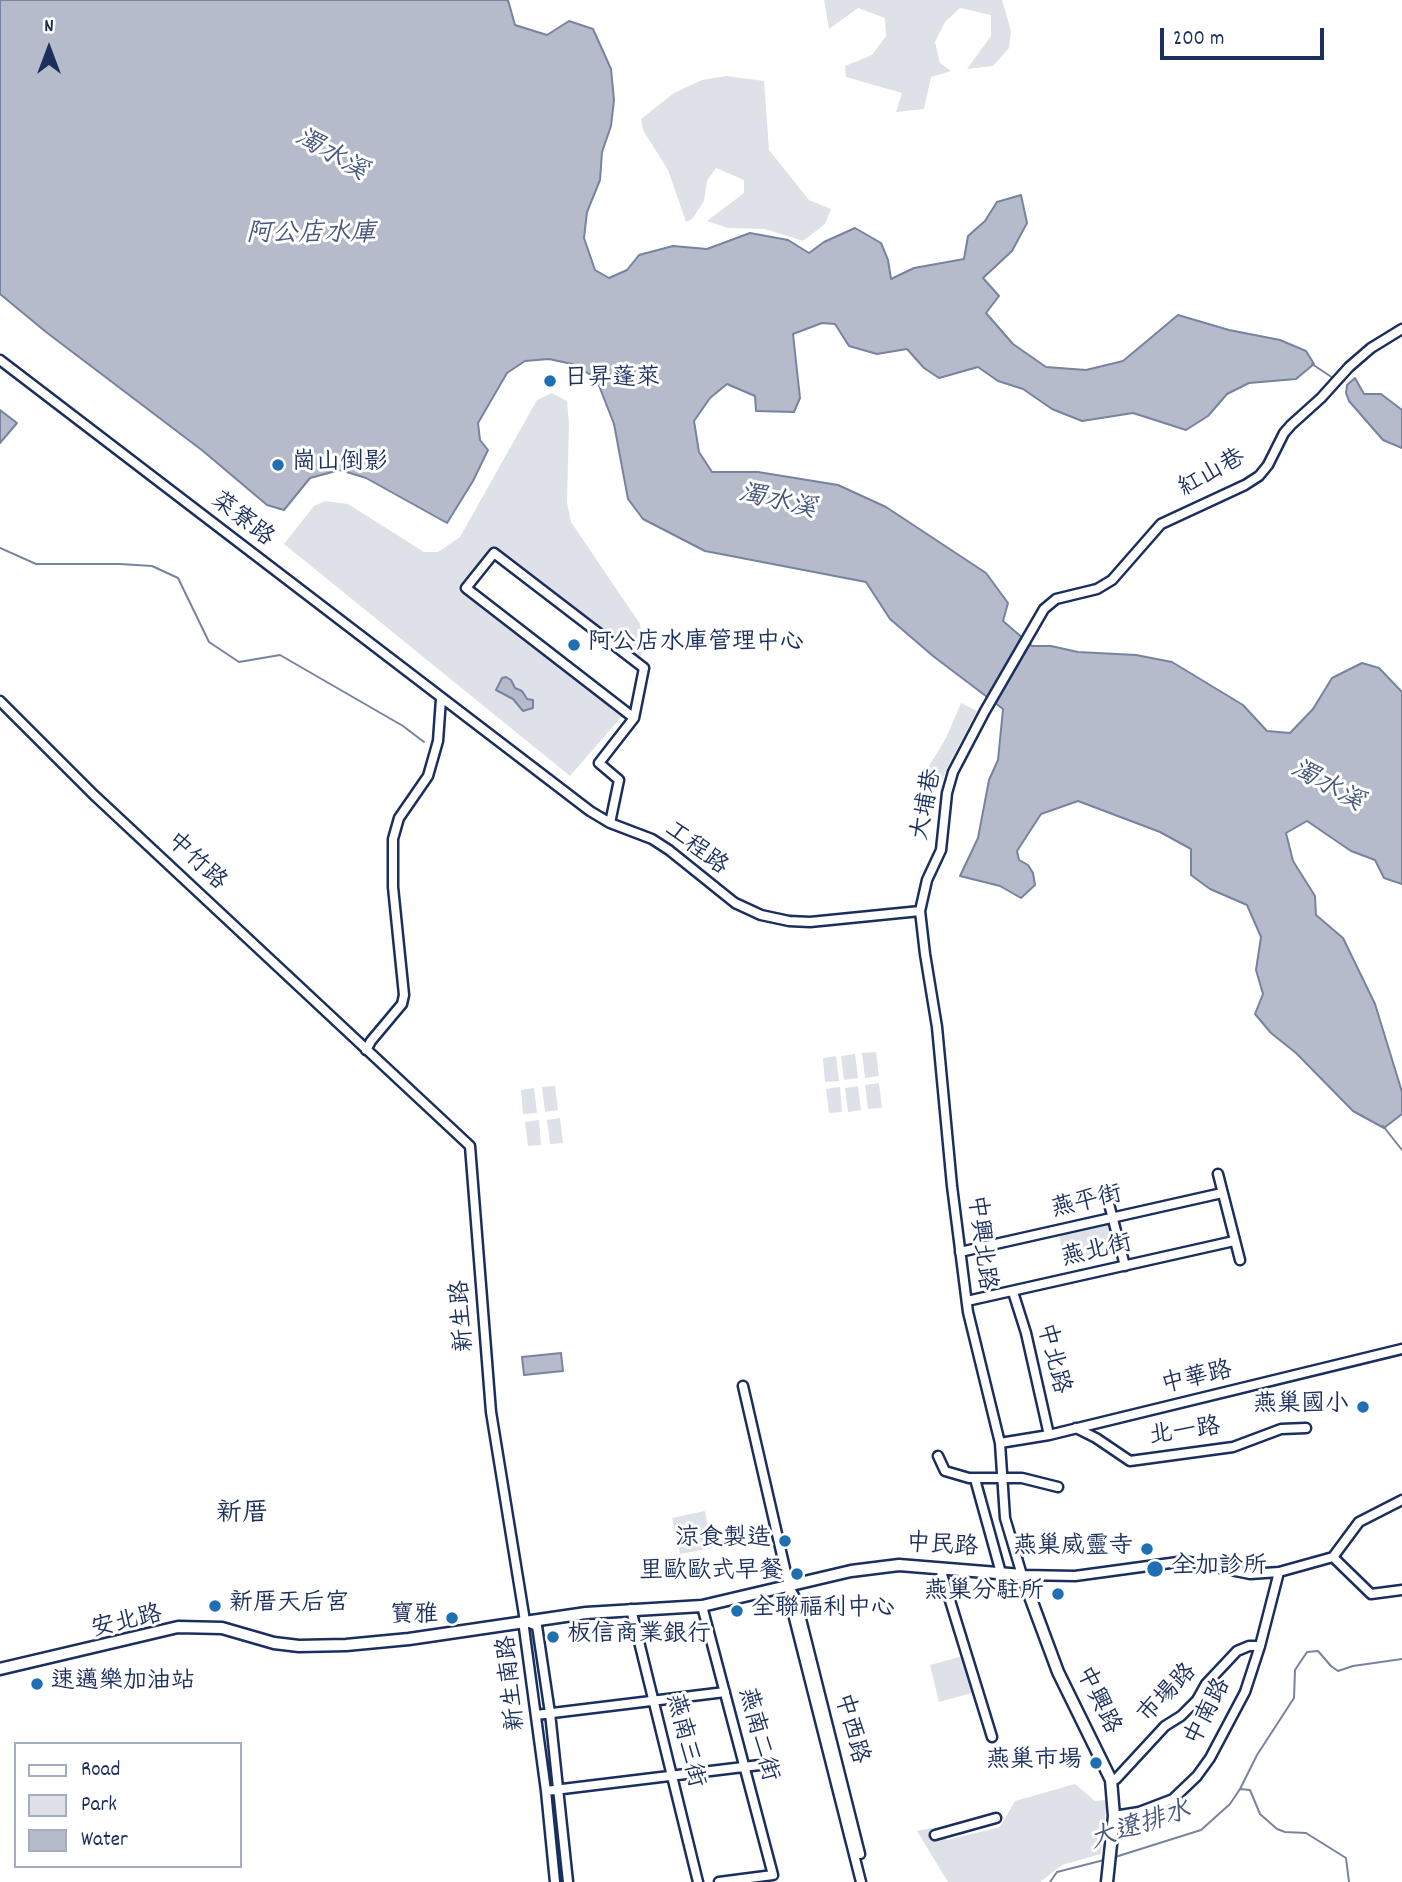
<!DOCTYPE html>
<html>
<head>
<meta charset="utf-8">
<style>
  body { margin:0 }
  #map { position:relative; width:1402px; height:1882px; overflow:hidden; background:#fff; font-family:Dekko,sans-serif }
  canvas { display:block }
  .legend { position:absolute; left:14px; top:1742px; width:228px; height:126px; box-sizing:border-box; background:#fff; border:2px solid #a4acbf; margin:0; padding:9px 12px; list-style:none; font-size:21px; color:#1b2f5e }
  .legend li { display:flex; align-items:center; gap:14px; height:35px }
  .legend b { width:35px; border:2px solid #a4acbf }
  .north { position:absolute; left:14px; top:14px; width:70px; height:70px; -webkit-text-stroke:5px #fff; paint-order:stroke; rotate:0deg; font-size:19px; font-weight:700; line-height:28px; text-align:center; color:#1b2f5e }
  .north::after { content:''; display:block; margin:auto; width:24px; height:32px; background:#1b2f5e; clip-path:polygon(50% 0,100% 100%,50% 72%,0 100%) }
  .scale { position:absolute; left:1160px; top:28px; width:164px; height:32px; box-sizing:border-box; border:4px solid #1b2f5e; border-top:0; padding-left:9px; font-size:21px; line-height:24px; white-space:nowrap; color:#1b2f5e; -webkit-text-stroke:5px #fff; paint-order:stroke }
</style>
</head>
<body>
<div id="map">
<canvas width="1402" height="1882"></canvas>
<ul class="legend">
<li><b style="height:9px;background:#fff"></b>Road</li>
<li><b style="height:19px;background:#dee1e7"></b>Park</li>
<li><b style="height:19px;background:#b5bbca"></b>Water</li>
</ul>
<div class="north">N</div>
<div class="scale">200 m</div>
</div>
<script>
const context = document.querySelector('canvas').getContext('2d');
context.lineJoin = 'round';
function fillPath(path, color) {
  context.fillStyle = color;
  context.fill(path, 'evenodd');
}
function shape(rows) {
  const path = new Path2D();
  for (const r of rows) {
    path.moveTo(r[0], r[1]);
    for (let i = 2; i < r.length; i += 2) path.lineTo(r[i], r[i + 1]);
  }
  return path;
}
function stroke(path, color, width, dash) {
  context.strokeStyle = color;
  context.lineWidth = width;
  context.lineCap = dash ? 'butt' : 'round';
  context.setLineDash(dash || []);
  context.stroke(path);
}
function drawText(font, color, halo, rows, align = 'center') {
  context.font = font + ' Dekko,"LXGW WenKai TC",sans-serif';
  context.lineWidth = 6;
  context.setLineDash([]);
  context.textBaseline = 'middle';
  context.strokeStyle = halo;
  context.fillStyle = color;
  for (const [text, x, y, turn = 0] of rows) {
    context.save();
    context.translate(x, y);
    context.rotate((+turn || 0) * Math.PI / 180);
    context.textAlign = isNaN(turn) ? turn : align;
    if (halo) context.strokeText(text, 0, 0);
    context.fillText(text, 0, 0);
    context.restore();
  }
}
fillPath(shape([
  [824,0,1002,0,1011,31,1009,48,993,66,967,69,991,36,991,15,960,8,945,22,935,42,940,63,951,71,931,77,924,109,896,112,902,93,846,77,845,66,872,55,886,36,885,18,858,8,829,29],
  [726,76,764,81,769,150,809,200,831,209,825,224,803,241,765,229,728,228,707,221,744,193,744,180,716,168,707,181,704,201,692,219,686,222,668,170,643,130,641,119,674,93,702,80],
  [552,393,567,401,569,424,567,502,571,522,640,624,644,644,640,661,495,548,462,590,623,715,570,776,284,544,314,506,325,501,348,504,424,552,438,552,460,537,537,400],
  [961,703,977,711,947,768,940,787,926,776,926,771,946,738],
  [876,1052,879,1076,865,1078,862,1053],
  [855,1054,858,1078,844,1080,841,1056],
  [836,1056,839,1081,825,1082,823,1058],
  [879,1083,882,1108,868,1109,865,1085],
  [555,1086,558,1110,545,1112,542,1087],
  [858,1086,861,1110,848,1112,845,1088],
  [840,1087,842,1112,829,1113,826,1089],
  [534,1088,537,1113,523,1114,521,1090],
  [560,1118,563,1143,550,1144,547,1120],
  [539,1120,541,1145,528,1146,525,1122],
  [1107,1225,1110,1226,1116,1250,1065,1262,1059,1235],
  [705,1511,712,1548,680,1554,672,1518],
  [963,1656,975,1692,939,1702,930,1665],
  [1075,1784,1095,1801,1107,1800,1101,1854,1062,1865,1040,1882,948,1882,917,1831,931,1828,947,1840,1000,1827,1015,1801]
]), '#dee1e7');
const water = shape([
  [0,0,508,0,515,25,547,35,569,21,593,29,611,69,614,100,611,126,602,152,600,180,587,212,584,238,595,270,609,278,627,270,639,255,673,246,707,249,750,233,788,240,809,253,824,242,855,228,881,243,888,260,891,279,914,268,964,259,968,236,985,221,997,202,1021,195,1027,223,1012,251,983,278,999,296,986,313,1013,344,1046,367,1086,370,1123,361,1178,315,1229,330,1280,340,1306,351,1314,364,1296,379,1249,383,1227,394,1208,416,1186,430,1133,413,1082,421,1052,409,1023,389,998,381,978,367,939,378,924,368,907,349,877,354,849,346,835,324,822,323,793,334,800,398,794,412,756,411,755,396,727,384,710,398,694,421,699,452,712,472,758,472,838,485,886,507,986,573,1008,603,1003,621,1032,646,1051,646,1078,652,1136,655,1172,662,1243,705,1267,731,1290,733,1313,709,1332,678,1362,663,1379,668,1402,692,1402,884,1384,878,1375,860,1351,851,1307,821,1286,833,1293,861,1315,896,1316,915,1343,938,1375,1004,1402,1092,1402,1114,1384,1128,1353,1111,1296,1053,1271,1033,1255,1014,1263,994,1256,970,1261,937,1247,905,1210,889,1191,875,1191,849,1160,832,1078,801,1041,814,1017,851,1019,860,1028,865,1033,873,1035,885,1021,898,1000,886,960,876,978,838,989,780,998,760,1003,709,933,656,890,619,866,582,705,551,643,519,628,499,614,424,596,378,572,364,549,359,525,361,507,373,478,423,480,440,488,450,473,481,447,523,366,478,340,470,310,478,284,510,267,505,203,451,46,332,0,294,0,0],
  [1355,378,1364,394,1381,394,1402,410,1402,448,1383,440,1349,401,1346,393,1347,385,1355,378],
  [0,410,17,423,0,443,0,410],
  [506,677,511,680,515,688,522,691,527,699,533,700,533,708,523,711,513,699,496,690,502,678,506,677],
  [561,1353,563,1371,524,1375,522,1357,561,1353]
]);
fillPath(water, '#b5bbca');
stroke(water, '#77839f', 2);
stroke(shape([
  [1312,364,1333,378],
  [0,548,36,564,120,564,152,566,178,578,209,642,239,662,280,655,403,726,424,742],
  [1383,1126,1402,1150],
  [1240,1789,1257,1755,1294,1698,1295,1670,1307,1652,1318,1651,1331,1666,1338,1671,1353,1666,1402,1659],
  [1112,1858,1201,1830,1230,1804,1240,1789,1250,1790,1260,1814,1277,1829,1285,1832,1306,1833,1346,1858,1349,1882],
  [1050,1882,1057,1872,1104,1860]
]), '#77839f', 2);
const minor = shape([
  [1402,329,1371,348,1349,367,1321,398,1291,425,1284,433,1268,465,1259,476,1245,485,1161,524,1112,580,1097,589,1056,599,1044,609,985,711,953,772,947,793,941,850,927,880,920,911,925,954,937,1027,952,1186,968,1312,1000,1443,1005,1518,1022,1575,1075,1576,1185,1561,1250,1574,1279,1572,1333,1557,1359,1522,1402,1500],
  [0,360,590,811,610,823,652,839,669,850,735,903,761,915,789,921,810,922,920,911],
  [0,701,94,795,470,1146,491,1412,525,1621,524,1628,546,1791,555,1882],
  [610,823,619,780,599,763,634,718,644,668,494,553,466,588,634,718],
  [366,1050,371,1041,402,1004,404,995,393,887,393,839,399,818,428,776,438,741,441,699],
  [1218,1174,1240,1260],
  [1107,1196,1125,1266],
  [960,1252,1222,1193],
  [1013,1292,1026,1333,1049,1435],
  [967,1301,1234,1241],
  [743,1386,789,1586,790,1602,861,1882],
  [1076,1428,1096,1438,1130,1461,1233,1447,1281,1429,1306,1428],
  [1000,1443,1049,1435,1402,1349],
  [938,1456,945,1471,969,1478,1022,1478,1058,1487],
  [975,1479,1001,1573],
  [1333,1557,1371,1594,1402,1590],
  [940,1568,992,1737],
  [790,1589,796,1599,860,1854],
  [702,1606,773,1875,719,1882],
  [631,1609,698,1882],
  [528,1622,537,1626,550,1713,568,1882],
  [536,1715,725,1692],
  [1111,1780,1116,1779,1165,1726,1181,1716,1197,1700,1206,1684,1237,1651,1249,1646,1260,1646],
  [546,1791,768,1764],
  [1114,1816,1139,1812,1173,1799,1197,1776,1210,1758,1245,1692,1260,1646,1279,1572],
  [935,1835,996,1818]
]);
const major = shape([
  [0,1669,178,1627,222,1628,274,1643,299,1646,346,1645,409,1639,586,1613,702,1606,851,1571,899,1565,1022,1575,1058,1672,1111,1780,1114,1816,1107,1882]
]);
stroke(minor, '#1b2f5e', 13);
stroke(major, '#1b2f5e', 15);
stroke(minor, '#fff', 8);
stroke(major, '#fff', 10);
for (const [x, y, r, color] of [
  [550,381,7,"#1f6fb2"],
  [278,465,7,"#1f6fb2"],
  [574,645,7,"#1f6fb2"],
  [1363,1407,7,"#1f6fb2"],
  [785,1541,7,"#1f6fb2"],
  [1147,1549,7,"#1f6fb2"],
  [1155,1569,9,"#1f6fb2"],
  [797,1574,7,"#1f6fb2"],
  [1058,1594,7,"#1f6fb2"],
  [215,1606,7,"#1f6fb2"],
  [737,1611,7,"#1f6fb2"],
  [452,1618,7,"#1f6fb2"],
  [553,1637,7,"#1f6fb2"],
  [37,1684,7,"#1f6fb2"],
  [1096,1763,7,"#1f6fb2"]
]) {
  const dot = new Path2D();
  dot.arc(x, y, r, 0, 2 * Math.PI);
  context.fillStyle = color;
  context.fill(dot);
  stroke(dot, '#fff', 2.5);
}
drawText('24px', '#1b2f5e', '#fff', [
  ["日昇蓬萊",564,381],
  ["崗山倒影",292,465],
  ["阿公店水庫管理中心",588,645],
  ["燕巢國小",1349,1407,"right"],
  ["涼食製造",771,1541,"right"],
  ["燕巢威靈寺",1133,1549,"right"],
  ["全加診所",1171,1569],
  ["里歐歐式早餐",783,1574,"right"],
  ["燕巢分駐所",1044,1594,"right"],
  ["新厝天后宮",229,1606],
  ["全聯福利中心",751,1611],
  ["寶雅",438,1618,"right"],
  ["板信商業銀行",567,1637],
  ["速邁樂加油站",51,1684],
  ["燕巢市場",1082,1763,"right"]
], 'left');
drawText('24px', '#1b2f5e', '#fff', [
  ["紅山巷",1213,475,-29],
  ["菜寮路",241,521,38],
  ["大埔巷",929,805,-79],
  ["工程路",695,850,37],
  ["中竹路",195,863,43],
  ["燕平街",1087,1204,-13],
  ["中興北路",979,1243,83],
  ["燕北街",1097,1253,-13],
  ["新生路",465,1316,-94],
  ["中北路",1051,1359,76],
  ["中華路",1197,1380,-13],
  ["北一路",1185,1434,-8],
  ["中民路",942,1548,4],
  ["安北路",127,1624,-13],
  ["新生南路",514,1683,-96],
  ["市場路",1169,1695,-46],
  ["中興路",1096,1701,64],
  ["中南路",1210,1713,-63],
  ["中西路",849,1729,75],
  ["燕南二街",756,1735,75],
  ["燕南三街",683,1741,76]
]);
drawText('italic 26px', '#49597e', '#fff', [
  ["濁水溪",330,157,30],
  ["阿公店水庫",311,236],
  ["濁水溪",777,504,13],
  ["濁水溪",1326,788,29],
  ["大遼排水",1141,1828,-18]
]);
drawText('26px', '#1b2f5e', '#fff', [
  ["新厝",242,1516]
]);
</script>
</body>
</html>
